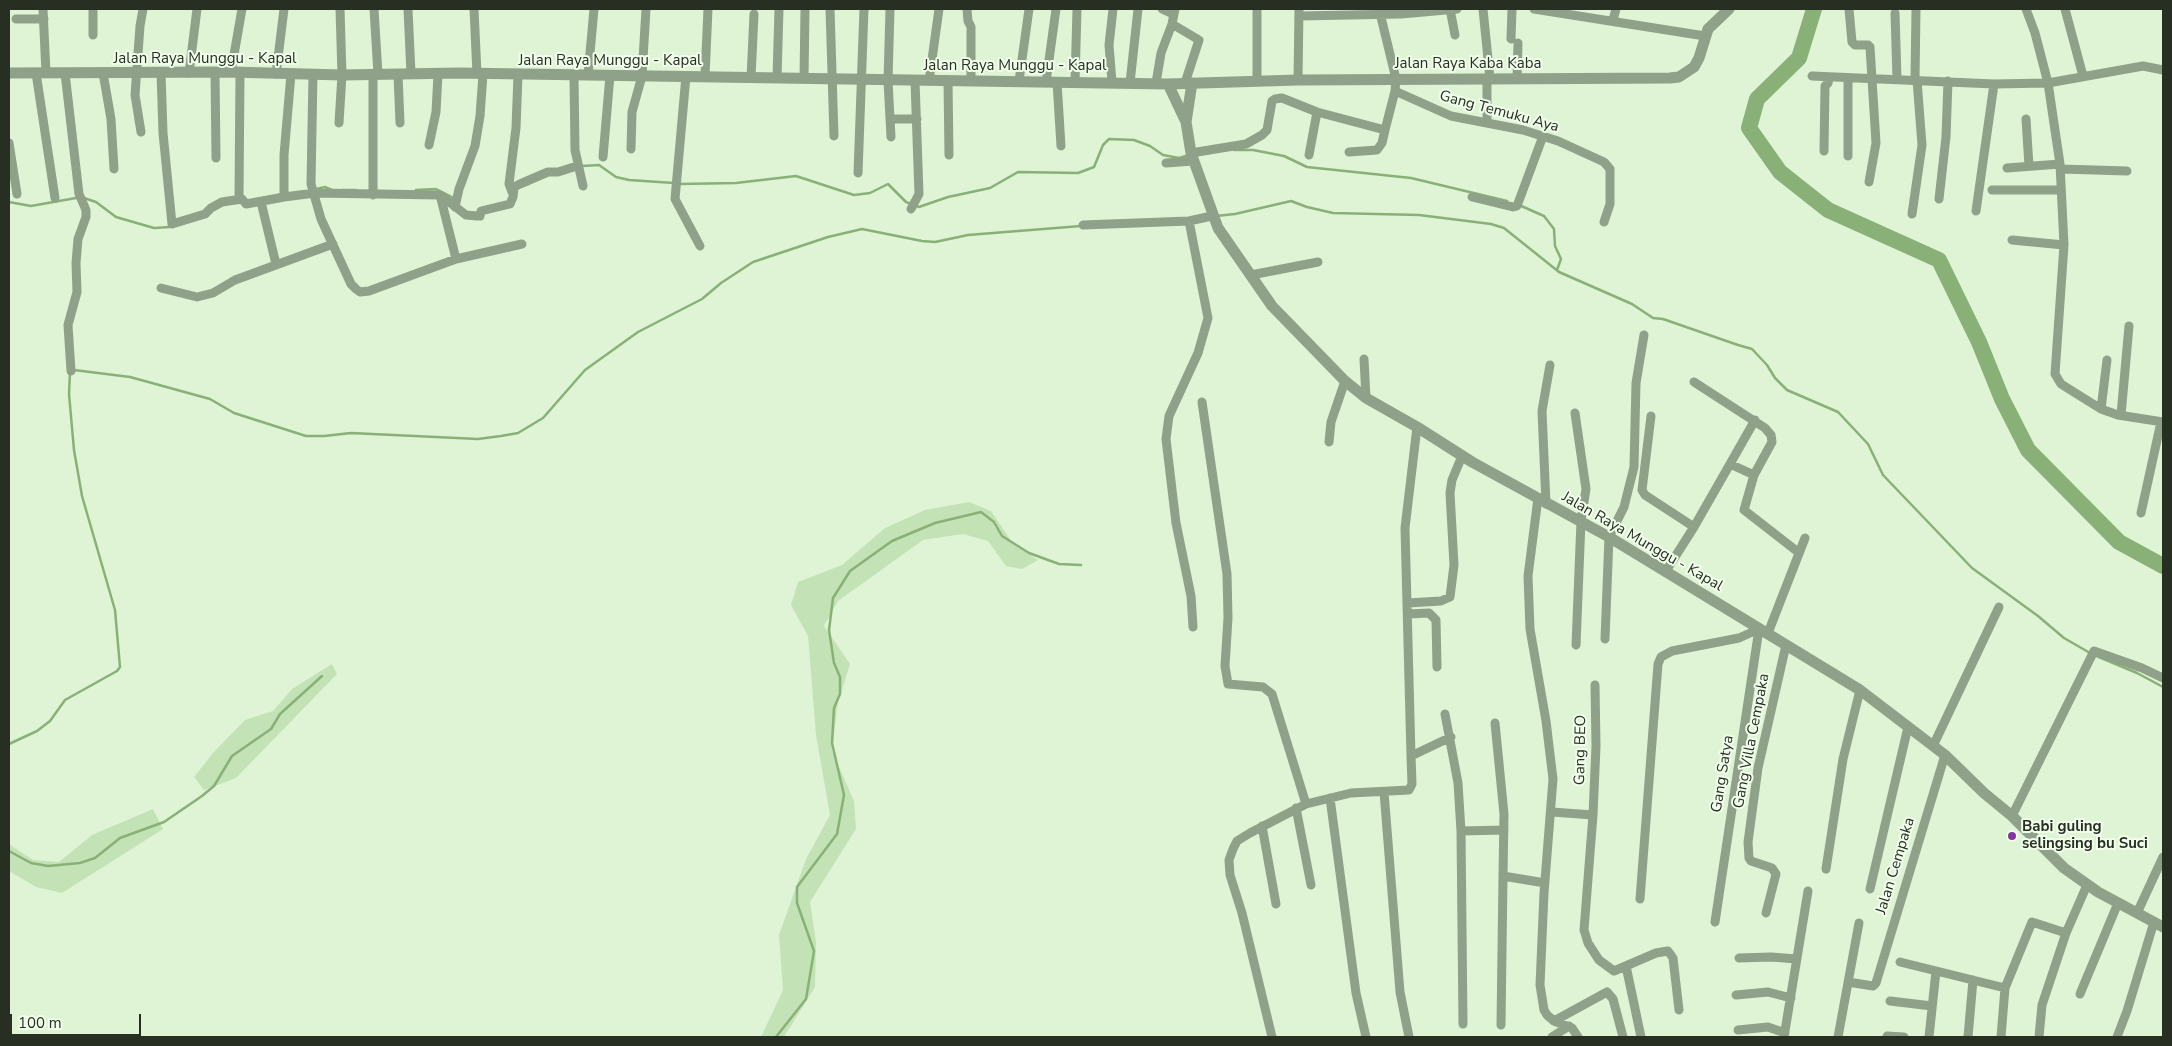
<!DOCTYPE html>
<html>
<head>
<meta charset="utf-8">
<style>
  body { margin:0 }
  #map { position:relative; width:2172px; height:1046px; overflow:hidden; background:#def4d5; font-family:"Nunito Sans",sans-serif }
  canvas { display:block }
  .frame { position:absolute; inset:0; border:10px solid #272f23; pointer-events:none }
  .scale { position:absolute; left:10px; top:1014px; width:131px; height:22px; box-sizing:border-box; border:2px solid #272f23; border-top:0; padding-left:6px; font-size:15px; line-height:18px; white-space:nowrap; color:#272f23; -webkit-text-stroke:4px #f1feeb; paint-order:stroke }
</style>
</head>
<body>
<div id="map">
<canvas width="2172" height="1046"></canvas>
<div class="frame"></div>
<div class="scale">100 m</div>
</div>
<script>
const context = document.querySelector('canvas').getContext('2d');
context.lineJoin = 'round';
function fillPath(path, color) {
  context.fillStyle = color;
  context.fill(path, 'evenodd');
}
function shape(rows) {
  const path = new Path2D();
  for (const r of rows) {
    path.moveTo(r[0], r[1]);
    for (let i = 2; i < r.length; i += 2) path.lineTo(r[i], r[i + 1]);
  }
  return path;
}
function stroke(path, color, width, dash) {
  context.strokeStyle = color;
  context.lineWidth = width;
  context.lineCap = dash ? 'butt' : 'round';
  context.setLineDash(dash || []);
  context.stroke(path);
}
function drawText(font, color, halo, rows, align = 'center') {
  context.font = font + ' "Nunito Sans",sans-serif';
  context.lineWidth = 4;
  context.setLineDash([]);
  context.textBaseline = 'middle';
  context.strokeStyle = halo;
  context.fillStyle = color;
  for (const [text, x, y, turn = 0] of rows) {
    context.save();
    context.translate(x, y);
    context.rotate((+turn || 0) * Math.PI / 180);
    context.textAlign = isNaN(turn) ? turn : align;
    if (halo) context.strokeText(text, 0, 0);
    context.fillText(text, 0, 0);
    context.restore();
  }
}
fillPath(shape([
  [969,502,991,511,1014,545,1038,560,1022,569,1006,566,988,541,963,534,923,540,838,601,824,626,850,664,838,702,832,751,854,801,856,829,810,902,816,942,815,987,784,1037,761,1037,783,990,779,935,806,859,830,815,816,735,808,636,791,605,798,582,842,565,885,528,925,510],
  [332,664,337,674,236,778,204,790,194,777,213,753,245,720,273,711,292,689],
  [153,809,163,829,62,893,36,887,9,871,9,844,33,860,59,862,92,835]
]), '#c3e3b6');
stroke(shape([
  [1234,150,1253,150,1284,156,1307,167,1411,178,1507,201],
  [582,166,599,165,616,177,629,180,674,183],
  [679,184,736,183,796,176,854,195,870,193,888,184,906,202,919,207,948,197,990,188,1018,172,1078,173,1094,167,1103,145,1109,139,1134,140,1150,146,1163,155,1179,158,1189,155],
  [316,189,325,187,332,190],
  [342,190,356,190],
  [416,190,436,189,450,196,454,199],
  [84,198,96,202,116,217,154,228,170,227],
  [9,202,31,206,76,198],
  [1519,205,1544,216,1554,229,1555,246,1561,259,1557,270],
  [1216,216,1235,214,1291,201,1307,207,1333,213,1419,215,1491,224,1504,228,1559,272,1632,304,1653,318,1663,319,1738,345,1752,349,1767,365,1775,378,1787,390,1838,412,1868,444,1883,475,1972,568,2038,616,2064,638,2090,653],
  [74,370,130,377,210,399,234,413,306,436,324,436,351,433,478,439,501,436,518,433,543,418,585,370,638,332,702,299,721,283,753,262,828,237,862,229,922,241,935,242,968,235,1081,226],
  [2094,655,2137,673,2163,687],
  [9,744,37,731,50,721,65,700,117,671,120,667,115,610,82,496,74,450,69,394,70,372],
  [9,851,31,863,48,866,80,863,95,858,120,838,164,822,202,796,214,786,232,756,271,729,280,714,322,676],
  [776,1037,806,999,814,951,797,903,797,887,837,834,844,795,832,743,834,708,840,694,840,677,834,663,829,630,833,598,850,571,892,541,935,523,981,512,994,522,1002,536,1029,553,1059,564,1081,565]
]), '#89b177', 2.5);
stroke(shape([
  [1814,9,1799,58,1757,99,1749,128,1780,172,1828,210,1939,260,1979,342,2002,399,2028,450,2119,542,2163,566]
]), '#89b177', 16);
stroke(shape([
  [43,9,46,73],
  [93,9,93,35],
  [374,9,378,74],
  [408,9,411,74],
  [474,9,477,74],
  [830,9,834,136],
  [890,9,888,81,891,137],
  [967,9,968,21,971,27,971,81],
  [1162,9,1173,14],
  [1257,9,1257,80],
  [1450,9,1455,35],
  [1483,9,1490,79],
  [1534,9,1705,36],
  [1849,9,1852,42,1855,45,1868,45,1870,47,1876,143,1869,182],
  [2026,9,2035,33,2048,83,2060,164,2064,245,2055,374,2061,384,2101,409,2118,415,2163,422],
  [2065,9,2083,76],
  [1380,13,1396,79,1395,91,1451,116,1523,130,1558,141,1604,162,1610,169,1610,204,1604,222],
  [1895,13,1897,79],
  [1299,16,1401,14,1457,9],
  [16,19,44,19],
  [1613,20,1616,9],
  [1172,24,1199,40,1185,83],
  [1511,39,1512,9],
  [215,72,216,158],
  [231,72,242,9],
  [36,73,55,198],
  [65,73,79,194,86,210,86,217,78,239,76,263,77,292,68,325,71,371],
  [103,73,111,119,114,169],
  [161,73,163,133,172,224,205,214,211,208,222,202,242,199,246,204,284,197,315,193,440,195,466,215,477,216,480,216,481,211,510,204,513,197,514,187,520,184,548,172,558,172,577,166],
  [189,73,197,9],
  [276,74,284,9],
  [313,74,311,184,321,219,351,284,356,289,360,292,369,291,456,259,522,244],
  [398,74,400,123],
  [588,75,594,9],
  [574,76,575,150,583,186],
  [686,76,675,199,700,246],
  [705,76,708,9],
  [1812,76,1994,84,2048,83,2143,66,2163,70],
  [751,78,754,14],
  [777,78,779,9],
  [804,79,805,9],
  [1517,79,1518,43],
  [1848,79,1848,156],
  [1298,80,1299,9],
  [1915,80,1916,9],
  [929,81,939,9],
  [948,81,949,155],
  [1019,81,1029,9],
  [1046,82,1056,9],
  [1057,82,1061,146],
  [1075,82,1077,9],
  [1112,82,1109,45,1113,9],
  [1130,83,1138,9],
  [1156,83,1161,53,1172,24,1175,9],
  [890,119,917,119],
  [2026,119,2029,166],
  [339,123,342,75,340,9],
  [1487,123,1487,79],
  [141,132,135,95,140,26,143,9],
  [9,143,17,194],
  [429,145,436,112,438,74],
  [631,149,632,112,642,76,646,9],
  [1824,151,1825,86,1828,83,1829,78],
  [1349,152,1377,150,1382,143,1385,130],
  [1191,153,1246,144,1262,135,1267,130,1272,101,1275,99,1282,98,1317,112,1385,130,1395,91],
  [1309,155,1317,112],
  [603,157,610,75],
  [1166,163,1193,161],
  [2007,168,2060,164],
  [2061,169,2127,171],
  [858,173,864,9],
  [1992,190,2061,190],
  [512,192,509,184,516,128,518,75],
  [373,195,373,74],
  [440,195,456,259],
  [284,197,284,155,291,74],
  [1472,197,1513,207,1517,206,1543,136],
  [239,199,240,72],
  [1939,199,1946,137,1948,81],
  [261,202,276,264],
  [455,207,459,189,475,146,480,116,483,74],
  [911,209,919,194,915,81],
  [1976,211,1994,84],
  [1912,214,1922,145,1917,80],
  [1189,221,1208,318,1198,353,1169,416,1166,439,1176,523,1191,596,1193,627],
  [1083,225,1189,221,1212,216],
  [2012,240,2064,245],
  [1251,275,1318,262],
  [161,288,197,297,213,293,235,280,333,244],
  [1364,359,1366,398],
  [1202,402,1227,574,1228,618,1225,666,1228,684,1263,687,1272,694,1306,804],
  [2101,409,2107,360],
  [1575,413,1586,489,1581,521,1576,645],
  [2121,415,2129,326],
  [1651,416,1642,490,1645,495,1694,527],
  [1417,427,1405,528,1411,756,1451,737],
  [1329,442,1331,422,1345,381],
  [1730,464,1755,420],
  [1754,475,1744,510,1798,552],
  [1538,498,1528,576,1530,629,1546,721,1553,779,1544,893,1540,985,1544,1010,1547,1015,1554,1021,1572,1028,1578,1037],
  [1546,504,1542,411,1550,365],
  [2141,513,2161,422],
  [1666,571,1694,527,1730,464,1754,475,1772,442,1771,435,1765,428,1694,382],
  [1408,603,1441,601,1450,597,1454,565,1450,493,1452,480,1462,456],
  [1408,614,1429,613,1436,620,1437,667],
  [1768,633,1805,538],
  [1605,639,1609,537,1624,507,1634,467,1636,383,1644,335],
  [1445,714,1458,783,1461,831,1504,830],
  [1495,723,1504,814,1503,876],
  [1933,746,1999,607],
  [1384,792,1400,992,1409,1037],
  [1330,798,1356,993,1366,1037],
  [1296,808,1311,885],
  [1552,812,1593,815,1584,930,1588,943,1599,960,1614,971,1656,953,1668,951,1673,958,1679,1010],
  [1593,815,1596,746,1595,685],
  [2012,816,2094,651,2142,668,2163,678],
  [1262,826,1276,904],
  [1461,831,1463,1024],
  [1826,869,1843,759,1860,690],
  [1870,889,1908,727],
  [1640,899,1658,664,1661,657,1672,651,1739,638,1759,629],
  [1766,913,1776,874,1772,868,1751,861,1749,858,1748,842,1758,768,1786,645],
  [2137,913,2163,857],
  [1715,922,1759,629],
  [1739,958,1771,957,1797,959],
  [1900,962,2005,988],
  [1626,966,1641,1037],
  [1848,982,1873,986,1876,983,1945,755],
  [2080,994,2118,903],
  [1736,995,1768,992,1791,998],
  [1890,1001,1932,1006],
  [1554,1021,1607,992,1613,999,1623,1037],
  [1501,1025,1503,876,1545,883],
  [1738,1030,1768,1027,1785,1033],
  [1887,1036,1904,1037],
  [1272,1037,1242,913,1230,875,1229,860,1233,849,1237,841,1250,833,1306,804,1351,793,1409,790,1412,784,1411,756],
  [1552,1037,1569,1026],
  [1784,1037,1808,891],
  [1838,1037,1859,923],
  [1929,1037,1936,971],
  [1968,1037,1973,980],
  [2001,1037,2005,988,2032,922,2066,933],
  [2039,1037,2042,1005,2066,933,2087,885],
  [2117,1037,2127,1011,2154,922]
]), '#8fa188', 9);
stroke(shape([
  [9,73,231,72,342,75,459,73,1168,84,1298,80,1670,78,1679,77,1694,67,1699,58,1708,29,1729,9],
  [1192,83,1186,122,1191,153,1218,228,1272,306,1345,381,1366,398,1417,427,1472,462,1609,537,1860,690,1945,755,1984,793,2012,816,2064,868,2098,892,2163,927],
  [1168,84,1186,122]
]), '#8fa188', 11);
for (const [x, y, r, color] of [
  [2012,836,5,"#8633a1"]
]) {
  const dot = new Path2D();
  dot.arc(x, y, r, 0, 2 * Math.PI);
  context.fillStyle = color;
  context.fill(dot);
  stroke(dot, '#f1feeb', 2);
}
drawText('15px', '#272f23', '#f1feeb', [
  ["Jalan Raya Munggu - Kapal",205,59],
  ["Jalan Raya Munggu - Kapal",610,61],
  ["Jalan Raya Kaba Kaba",1468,64],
  ["Jalan Raya Munggu - Kapal",1015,66],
  ["Gang Temuku Aya",1499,112,15],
  ["Jalan Raya Munggu - Kapal",1642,542,30],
  ["Gang Villa Cempaka",1752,741,-79],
  ["Gang BEO",1581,750,-89],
  ["Gang Satya",1723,774,-81],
  ["Jalan Cempaka",1896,866,-73]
]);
drawText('bold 15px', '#272f23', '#f1feeb', [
  ["Babi guling",2022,827],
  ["selingsing bu Suci",2022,844]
], 'left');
</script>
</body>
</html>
